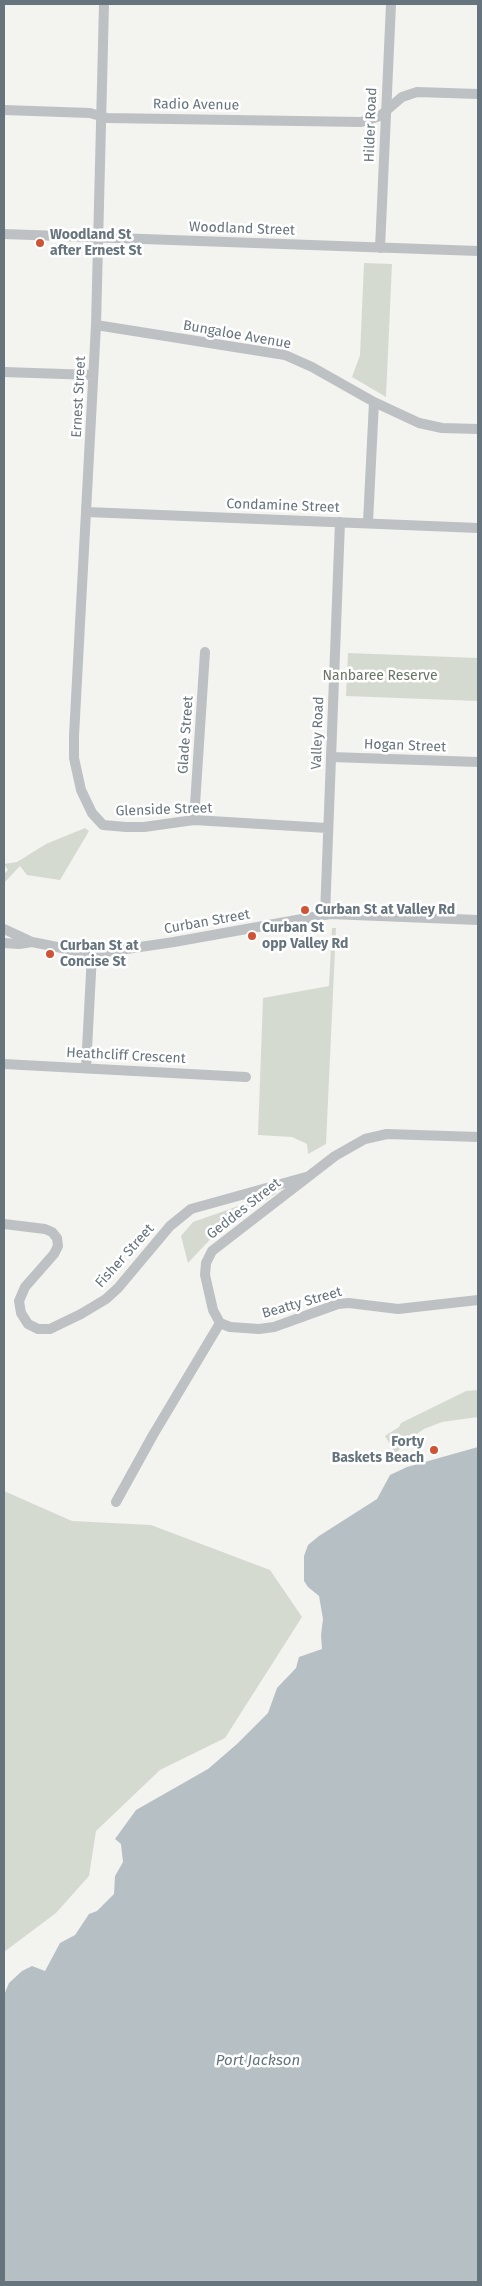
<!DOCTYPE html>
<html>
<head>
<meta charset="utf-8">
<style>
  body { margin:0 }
  #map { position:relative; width:482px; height:2286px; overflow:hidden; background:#f3f3f0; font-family:"Fira Sans",sans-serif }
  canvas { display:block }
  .frame { position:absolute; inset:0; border:5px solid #66747d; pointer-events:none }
</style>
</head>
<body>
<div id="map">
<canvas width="482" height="2286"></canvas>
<div class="frame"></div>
</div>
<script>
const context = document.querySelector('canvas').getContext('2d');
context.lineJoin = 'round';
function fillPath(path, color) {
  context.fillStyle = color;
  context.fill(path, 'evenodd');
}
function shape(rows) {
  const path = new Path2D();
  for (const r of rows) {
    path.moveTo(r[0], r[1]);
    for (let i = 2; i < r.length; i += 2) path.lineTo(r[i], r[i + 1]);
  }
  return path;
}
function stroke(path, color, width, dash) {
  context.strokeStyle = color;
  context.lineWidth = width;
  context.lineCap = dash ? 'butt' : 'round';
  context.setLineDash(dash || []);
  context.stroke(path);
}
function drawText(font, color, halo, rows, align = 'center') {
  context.font = font + ' "Fira Sans",sans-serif';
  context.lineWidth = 5;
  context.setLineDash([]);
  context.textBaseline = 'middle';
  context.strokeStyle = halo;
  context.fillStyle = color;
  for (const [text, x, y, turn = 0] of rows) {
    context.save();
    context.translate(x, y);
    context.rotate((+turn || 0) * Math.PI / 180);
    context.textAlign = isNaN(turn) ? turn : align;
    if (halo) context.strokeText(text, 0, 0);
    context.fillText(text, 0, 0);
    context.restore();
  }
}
fillPath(shape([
  [364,263,392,264,386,397,352,377,360,355],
  [348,653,478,658,478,701,346,696],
  [85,828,89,831,60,880,27,875,20,866,4,883,4,874,8,870,4,864,17,862,46,844],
  [332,928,336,928,326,1144,308,1154,307,1144,292,1137,258,1135,263,998,329,986],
  [278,1192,219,1230,188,1263,181,1236,193,1222],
  [478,1390,478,1417,442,1422,424,1429,404,1443,396,1454,385,1436,399,1427,401,1423,466,1391],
  [4,1491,72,1521,151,1525,270,1570,302,1617,225,1738,160,1770,96,1831,89,1876,56,1913,4,1952]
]), '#d5dad1');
fillPath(shape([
  [478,1447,478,2282,4,2282,4,1995,9,1983,22,1971,32,1966,45,1971,60,1943,75,1935,89,1914,97,1911,114,1894,115,1876,123,1862,121,1844,115,1839,136,1810,208,1769,237,1744,268,1713,277,1688,296,1668,299,1657,322,1649,321,1635,323,1619,319,1596,308,1587,304,1581,304,1556,308,1545,319,1536,377,1499,390,1475,407,1467]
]), '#b6c0c4');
stroke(shape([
  [104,4,96,325,74,736,74,758,81,790,92,813,103,825,126,827,144,827,194,820,327,828],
  [4,110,90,113,107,118,361,122,380,116,402,97,417,92,478,94],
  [4,234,478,251],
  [380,248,391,4],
  [96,325,285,355,312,367,374,402,419,423,442,428,478,429],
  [4,372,93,375],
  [87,512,478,528],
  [368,522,374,402],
  [331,757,478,762],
  [194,820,205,652],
  [325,915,340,522],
  [4,929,32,942,92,954,174,942,330,914,478,920],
  [4,943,19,944,32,942],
  [4,1064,246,1077],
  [86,1068,92,954],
  [4,1224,45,1229,52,1232,57,1238,58,1246,54,1254,25,1287,19,1301,21,1313,28,1324,38,1329,50,1329,81,1314,106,1299,118,1288,170,1226,191,1209,306,1177],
  [220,1323,213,1310,205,1275,206,1263,212,1251,335,1156,365,1139,387,1134,478,1137],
  [116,1502,153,1435,220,1323,230,1327,259,1329,274,1327,338,1304,349,1303,398,1309,478,1300]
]), '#bdc1c3', 10);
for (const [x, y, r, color] of [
  [40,243,5,"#cf5435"],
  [305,910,5,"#cf5435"],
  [252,936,5,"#cf5435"],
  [50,954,5,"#cf5435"],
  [434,1450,5,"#cf5435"]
]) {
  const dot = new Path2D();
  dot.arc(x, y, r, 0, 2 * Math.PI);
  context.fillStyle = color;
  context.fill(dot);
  stroke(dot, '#fff', 2);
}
drawText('14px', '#66747d', '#fff', [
  ["Radio Avenue",196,105,1],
  ["Hilder Road",371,125,-88],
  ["Woodland Street",242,229,2],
  ["Bungaloe Avenue",237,335,10],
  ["Ernest Street",79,397,-87],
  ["Condamine Street",283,506,2],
  ["Valley Road",318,733,-88],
  ["Glade Street",186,735,-86],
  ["Hogan Street",405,746,2],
  ["Glenside Street",164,810,-2],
  ["Curban Street",207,922,-10],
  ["Heathcliff Crescent",126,1056,3],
  ["Geddes Street",244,1209,-38],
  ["Fisher Street",125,1256,-48],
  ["Beatty Street",302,1303,-16]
]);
drawText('bold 14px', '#66747d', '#fff', [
  ["Woodland St",50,235],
  ["after Ernest St",50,251],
  ["Curban St at Valley Rd",315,910],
  ["Curban St",262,928],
  ["opp Valley Rd",262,944],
  ["Curban St at",60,946],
  ["Concise St",60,962],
  ["Forty",424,1442,"right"],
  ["Baskets Beach",424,1458,"right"]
], 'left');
drawText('14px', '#687564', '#fff', [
  ["Nanbaree Reserve",380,676]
]);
drawText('italic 15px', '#61757b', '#fff', [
  ["Port Jackson",258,2061]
]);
</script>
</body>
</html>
